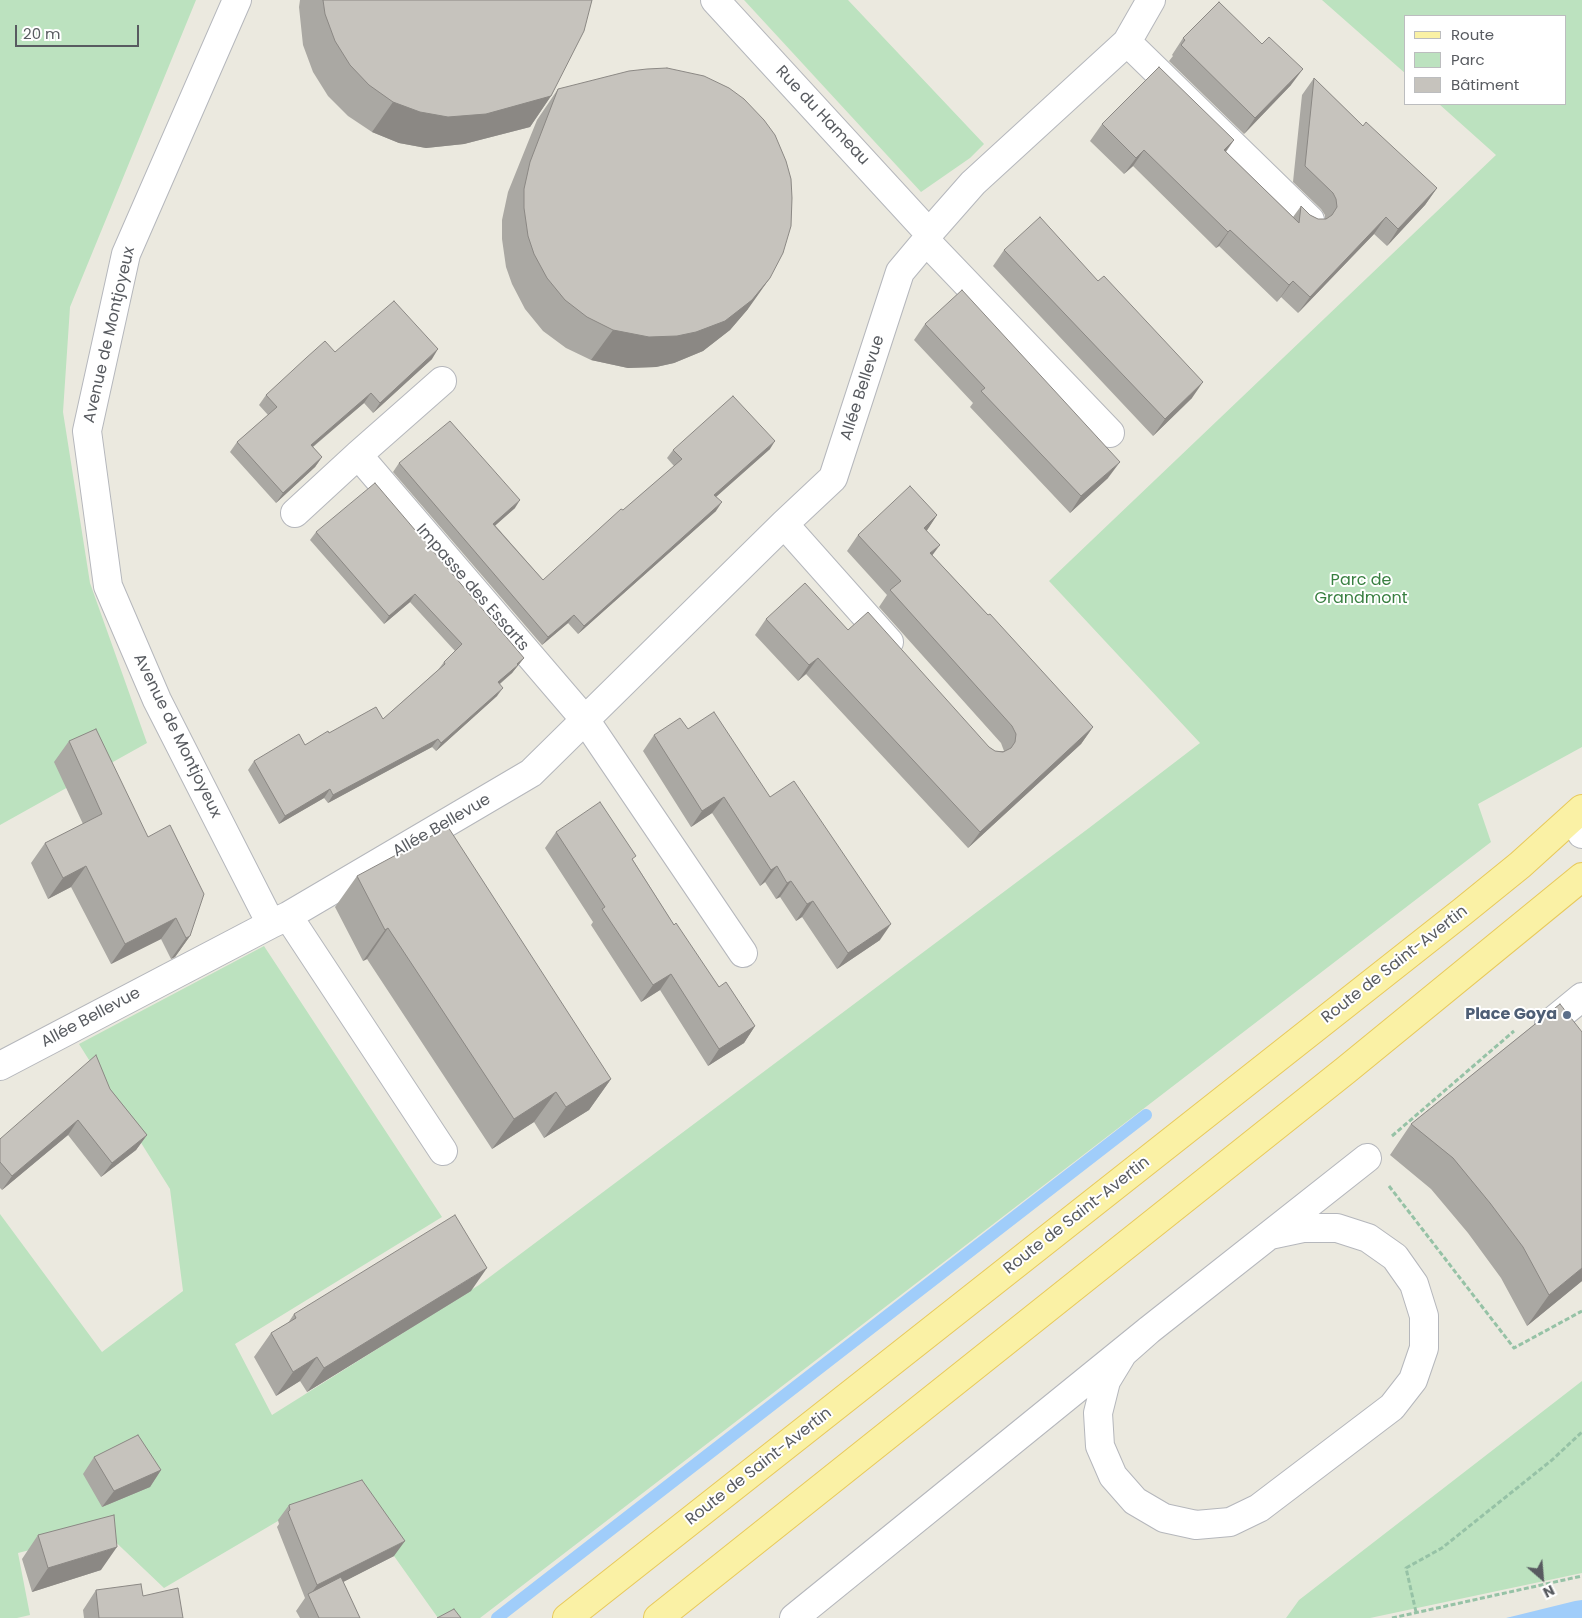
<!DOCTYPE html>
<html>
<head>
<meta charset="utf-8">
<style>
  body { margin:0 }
  #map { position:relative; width:1582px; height:1618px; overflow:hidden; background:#ebe9df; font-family:Poppins,sans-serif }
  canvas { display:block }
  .legend { position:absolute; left:1404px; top:15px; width:162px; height:90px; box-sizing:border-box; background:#fff; border:1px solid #bcbdbf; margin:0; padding:6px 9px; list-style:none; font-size:15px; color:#585b60 }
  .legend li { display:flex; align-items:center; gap:10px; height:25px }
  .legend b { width:25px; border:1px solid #bcbdbf }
  .north { position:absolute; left:1517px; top:1553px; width:50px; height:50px; -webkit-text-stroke:4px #fff; paint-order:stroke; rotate:153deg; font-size:14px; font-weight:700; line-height:20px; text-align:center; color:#585b60 }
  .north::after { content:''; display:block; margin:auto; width:18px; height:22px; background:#585b60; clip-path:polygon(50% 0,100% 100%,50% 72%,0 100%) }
  .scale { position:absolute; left:15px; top:25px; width:124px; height:22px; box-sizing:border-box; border:2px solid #585b60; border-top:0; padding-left:6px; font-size:15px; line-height:18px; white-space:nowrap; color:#585b60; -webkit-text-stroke:4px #fff; paint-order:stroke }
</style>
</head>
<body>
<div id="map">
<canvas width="1582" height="1618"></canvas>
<ul class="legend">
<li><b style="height:6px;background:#faf1a5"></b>Route</li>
<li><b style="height:14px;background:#bce2bf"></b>Parc</li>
<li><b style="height:14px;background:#c6c3bd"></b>Bâtiment</li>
</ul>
<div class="north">N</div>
<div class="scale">20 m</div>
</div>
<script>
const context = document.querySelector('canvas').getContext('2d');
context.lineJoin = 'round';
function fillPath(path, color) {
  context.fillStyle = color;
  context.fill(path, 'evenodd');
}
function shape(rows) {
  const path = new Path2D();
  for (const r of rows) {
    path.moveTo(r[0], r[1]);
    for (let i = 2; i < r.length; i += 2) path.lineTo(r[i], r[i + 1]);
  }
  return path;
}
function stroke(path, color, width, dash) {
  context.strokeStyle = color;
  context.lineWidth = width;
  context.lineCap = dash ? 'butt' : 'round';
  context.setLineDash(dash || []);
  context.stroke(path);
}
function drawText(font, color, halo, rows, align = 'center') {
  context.font = font + ' Poppins,sans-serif';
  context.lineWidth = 4;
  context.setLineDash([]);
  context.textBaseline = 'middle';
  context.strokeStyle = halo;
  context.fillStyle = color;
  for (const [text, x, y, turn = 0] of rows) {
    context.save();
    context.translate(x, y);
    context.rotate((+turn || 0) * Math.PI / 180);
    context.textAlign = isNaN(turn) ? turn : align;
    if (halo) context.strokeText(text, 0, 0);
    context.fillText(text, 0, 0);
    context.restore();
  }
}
fillPath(shape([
  [0,0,196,0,70,307,63,412,90,583,147,743,0,825],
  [744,0,848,0,984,144,970,158,921,192],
  [1322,0,1582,0,1582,747,1478,804,1491,842,480,1618,438,1618,394,1556,278,1521,164,1588,104,1531,18,1553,30,1615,17,1618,0,1618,0,1214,102,1352,183,1291,170,1189,79,1044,264,946,442,1217,235,1344,272,1415,479,1285,1089,828,1200,743,1049,581,1496,155,1439,104,1566,104,1566,16,1406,16,1406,74],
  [1582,1381,1582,1573,1370,1618,1286,1618,1299,1600]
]), '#bce2bf');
fillPath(shape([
  [1582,1600,1582,1618,1506,1618,1575,1601]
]), '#a0cdfa');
stroke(shape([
  [497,1618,1146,1115]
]), '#a0cdfa', 12);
const minor = shape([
  [237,0,126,254,87,431,108,586,157,700,271,924],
  [715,0,929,233],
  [1127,42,1310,220],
  [926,241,1110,433],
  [358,455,442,381],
  [295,513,358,455,586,721,743,953],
  [784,524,889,642],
  [1577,814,1582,834],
  [288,916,443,1151],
  [1582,997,1549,1024,1582,1065],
  [0,1066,271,924,288,916,531,773,784,524,833,478,900,272,926,241,929,233,973,183,1127,42,1151,0],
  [1149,1330,1123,1353,1106,1381,1098,1413,1100,1446,1113,1476,1135,1501,1164,1518,1196,1525,1230,1522,1259,1508,1392,1407,1413,1380,1424,1348,1424,1316,1414,1284,1395,1257,1368,1238,1337,1228,1303,1228,1270,1235],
  [794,1618,1149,1330,1367,1158]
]);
const major = shape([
  [567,1618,1462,912,1520,865,1582,809],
  [658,1618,1346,1070,1582,877]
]);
stroke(minor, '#b5b7bc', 30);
stroke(major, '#e8c95b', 30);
stroke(shape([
  [1392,1136,1514,1031],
  [1389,1186,1514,1348,1582,1311],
  [1416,1612,1406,1568,1442,1548,1552,1460,1582,1432],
  [1392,1618,1582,1576]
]), '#96c2a6', 3, [5, 2.5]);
stroke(minor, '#fff', 28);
stroke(major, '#faf1a5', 28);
fillPath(shape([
  [300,0,592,0,551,96,530,127,464,144,426,148,399,143,372,132,348,116,328,96,313,72,303,45,299,7],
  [1183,38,1291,85,1244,134,1169,61,1173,56,1172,55],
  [1314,78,1363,126,1437,188,1425,205,1387,246,1374,234,1298,313,1281,297,1277,302,1219,246,1216,248,1133,166,1124,174,1090,141,1102,124,1234,140,1226,152,1293,217,1301,206,1310,215,1318,219,1325,219,1325,215,1321,209,1293,182,1302,95],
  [558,89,748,309,730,330,703,351,674,363,656,367,628,368,591,360,566,348,543,331,525,309,512,284,506,267,502,239,502,220,508,192,537,120],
  [1004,250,1098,281,1192,398,1153,436,993,266],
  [925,324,1108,478,1070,513,970,407,973,403,914,340],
  [335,352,432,359,373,413,364,403,313,447,322,457,315,467,276,503,230,452,237,442,268,415,259,405,266,395],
  [770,449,716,497,716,511,578,634,568,623,542,645,393,472,399,463,515,508,495,525,543,580,674,466,667,458,673,450],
  [937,515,926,531,932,555,1093,727,1081,744,968,848,806,674,798,681,755,635,766,619,848,630,989,747,995,751,1004,751,1001,743,879,607,887,595,847,551,858,535],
  [316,532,524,658,512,673,500,684,497,696,436,751,432,747,328,803,324,798,279,824,248,770,254,761,305,745,329,733,383,719,438,670,444,662,455,651,410,602,384,624,310,540],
  [688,729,770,797,880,940,837,969,802,917,796,921,780,897,776,899,765,882,760,886,712,813,691,827,643,751,654,735],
  [69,741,190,936,175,957,171,959,161,939,111,964,71,887,48,899,31,863,45,843,83,824,54,762],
  [556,832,633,860,674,925,719,987,755,1026,744,1043,708,1066,660,990,641,1002,591,925,593,922,545,848],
  [357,876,611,1079,589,1110,544,1138,534,1122,492,1149,367,959,363,961,335,907],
  [1560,1004,1582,1281,1527,1326,1501,1278,1468,1233,1431,1189,1390,1155,1411,1124],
  [110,1089,147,1135,136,1150,101,1177,68,1135,2,1190,0,1188,0,1139],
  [471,1291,307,1392,300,1381,276,1396,254,1357,271,1333,288,1323,294,1314],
  [94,1457,161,1470,150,1487,102,1507,83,1474],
  [289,1505,394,1556,343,1582,360,1618,300,1618,296,1611,305,1598,277,1527,279,1524,278,1520],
  [38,1535,101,1570,32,1592,22,1559],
  [96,1590,143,1596,183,1618,84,1618,83,1610]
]), '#aaa8a3');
fillPath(shape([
  [1303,69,1291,85,1244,134,1255,118],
  [551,96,530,127,464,144,426,148,399,143,372,132,393,102],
  [1234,140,1222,156,1224,150],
  [1144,150,1133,166,1124,174,1136,158],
  [1437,188,1425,205,1387,246,1398,229],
  [1386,217,1374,234,1298,313,1310,297],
  [1230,230,1219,246,1216,248,1228,232],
  [770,278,748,309,730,330,703,351,674,363,656,367,628,368,591,360,613,330],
  [1293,281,1281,297,1277,302,1289,285],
  [438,349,432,359,373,413,380,403],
  [1203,382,1192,398,1153,436,1165,419],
  [371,393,364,403,304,454,311,445],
  [775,441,770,449,709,503,714,495],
  [322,457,315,467,276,503,283,493],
  [1120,462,1108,478,1070,513,1081,496],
  [520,500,515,508,488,532,493,524],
  [722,502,716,511,578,634,584,626],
  [937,515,926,532,924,528],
  [940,545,928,561,930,553],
  [415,594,410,602,384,624,389,616],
  [574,615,568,623,542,645,548,637],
  [524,658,512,673,492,690,498,682],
  [818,658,806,674,798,681,809,665],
  [503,688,497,696,436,751,441,743],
  [1093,727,1081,744,968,848,980,832],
  [438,739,432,747,328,803,333,795],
  [330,789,324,798,279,824,285,816],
  [724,797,712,813,691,827,702,811],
  [86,866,71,887,48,899,63,878],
  [777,866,765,882,760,886,771,870],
  [791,881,780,897,776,899,787,883],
  [813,901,802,917,796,921,807,904],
  [176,918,161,939,111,964,125,944],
  [891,924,880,940,837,969,848,953],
  [388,928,367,959,363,961,385,930],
  [190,936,175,957,171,959,186,938],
  [671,974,660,990,641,1002,653,985],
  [755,1026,744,1043,708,1066,719,1049],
  [611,1079,589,1110,544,1138,566,1107],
  [556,1092,534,1122,492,1149,514,1119],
  [78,1120,68,1135,2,1190,12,1176],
  [147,1135,136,1150,101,1177,112,1163],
  [487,1268,471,1291,307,1392,324,1368],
  [1582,1268,1582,1281,1527,1326,1549,1295],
  [317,1357,300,1381,276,1396,293,1372],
  [161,1470,150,1487,102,1507,114,1491],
  [405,1541,394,1556,310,1599,309,1597,317,1585],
  [117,1547,101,1570,32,1592,48,1568]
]), '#8b8884');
const building = shape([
  [323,0,592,0,584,31,551,96,486,114,448,117,420,112,393,102,369,85,350,65,335,41,325,14,323,0],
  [1219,2,1262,44,1269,37,1303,69,1255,118,1181,45,1185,40,1183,38,1219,2],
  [1159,67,1234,140,1224,150,1299,223,1301,206,1310,215,1318,219,1326,219,1332,215,1337,207,1336,199,1333,193,1305,166,1314,78,1363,126,1366,122,1437,188,1398,229,1386,217,1310,297,1293,281,1289,285,1230,230,1228,232,1144,150,1136,158,1102,124,1159,67],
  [667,68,704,76,729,88,744,99,764,120,775,135,786,161,791,179,792,198,791,226,783,253,770,278,752,300,725,321,696,332,677,336,649,337,613,330,587,317,565,300,547,278,534,254,528,236,524,208,524,189,530,162,558,89,629,71,647,69,667,68],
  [1040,217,1098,281,1104,276,1203,382,1165,419,1004,250,1040,217],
  [962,290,1120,462,1081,496,981,391,985,388,925,324,962,290],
  [394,301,438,349,380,403,371,393,311,445,322,457,283,493,237,442,277,407,266,395,306,358,325,341,335,352,394,301],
  [733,396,775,441,714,495,722,502,584,626,574,615,548,637,399,463,450,421,520,500,493,524,543,580,621,509,623,510,682,459,673,450,733,396],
  [375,483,524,658,517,664,518,665,498,682,503,688,441,743,438,739,333,795,330,789,285,816,254,761,299,734,305,745,328,731,329,733,376,707,383,719,445,664,444,662,462,644,415,594,389,616,316,532,375,483],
  [910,486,937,515,924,528,940,545,930,553,988,615,990,614,1093,727,980,832,818,658,809,665,766,619,805,583,848,630,868,612,989,747,995,751,1003,752,1011,748,1015,742,1016,734,1012,726,890,590,901,581,858,535,910,486],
  [714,712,770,797,794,781,891,924,848,953,813,901,807,904,791,881,787,883,777,866,771,870,724,797,702,811,654,735,680,718,688,729,714,712],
  [96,729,148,837,170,825,204,894,190,936,186,938,176,918,125,944,86,866,63,878,45,843,102,814,69,741,96,729],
  [600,802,636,856,632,859,674,925,676,923,719,987,726,982,755,1026,719,1049,671,974,653,985,602,909,605,907,556,832,600,802],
  [448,827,611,1079,566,1107,556,1092,514,1119,388,928,385,930,357,876,448,827],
  [1560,1004,1582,1032,1582,1268,1549,1295,1523,1247,1490,1203,1453,1158,1411,1124,1560,1004],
  [96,1055,110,1089,147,1135,112,1163,78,1120,12,1176,0,1162,0,1139,96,1055],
  [455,1215,487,1268,324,1368,317,1357,293,1372,271,1333,296,1318,294,1314,455,1215],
  [138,1435,161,1470,114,1491,94,1457,138,1435],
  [362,1480,405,1541,317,1585,288,1512,290,1510,289,1505,362,1480],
  [114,1515,117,1547,48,1568,38,1535,114,1515],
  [341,1577,360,1618,319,1618,308,1594,341,1577],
  [141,1584,143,1596,178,1588,183,1618,99,1618,96,1590,141,1584],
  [454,1609,461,1618,437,1618,454,1609]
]);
fillPath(building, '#c6c3bd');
stroke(building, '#8b8884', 1);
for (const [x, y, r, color] of [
  [1567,1015,5,"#5c6f8a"]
]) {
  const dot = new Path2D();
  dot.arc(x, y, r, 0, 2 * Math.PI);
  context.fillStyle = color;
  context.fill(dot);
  stroke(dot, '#fff', 2);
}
drawText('16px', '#585b60', '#fff', [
  ["Rue du Hameau",822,116,47],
  ["Avenue de Montjoyeux",110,335,-77],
  ["Allée Bellevue",863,388,-72],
  ["Impasse des Essarts",472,588,49],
  ["Avenue de Montjoyeux",177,736,64],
  ["Allée Bellevue",442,826,-30],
  ["Route de Saint-Avertin",1395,965,-38],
  ["Allée Bellevue",91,1018,-28],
  ["Route de Saint-Avertin",1077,1216,-38],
  ["Route de Saint-Avertin",759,1467,-38]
]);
drawText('16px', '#387f40', '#fff', [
  ["Parc de",1361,581],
  ["Grandmont",1361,599]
]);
drawText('bold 16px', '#4e5e75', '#fff', [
  ["Place Goya",1557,1015]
], 'right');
</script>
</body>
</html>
